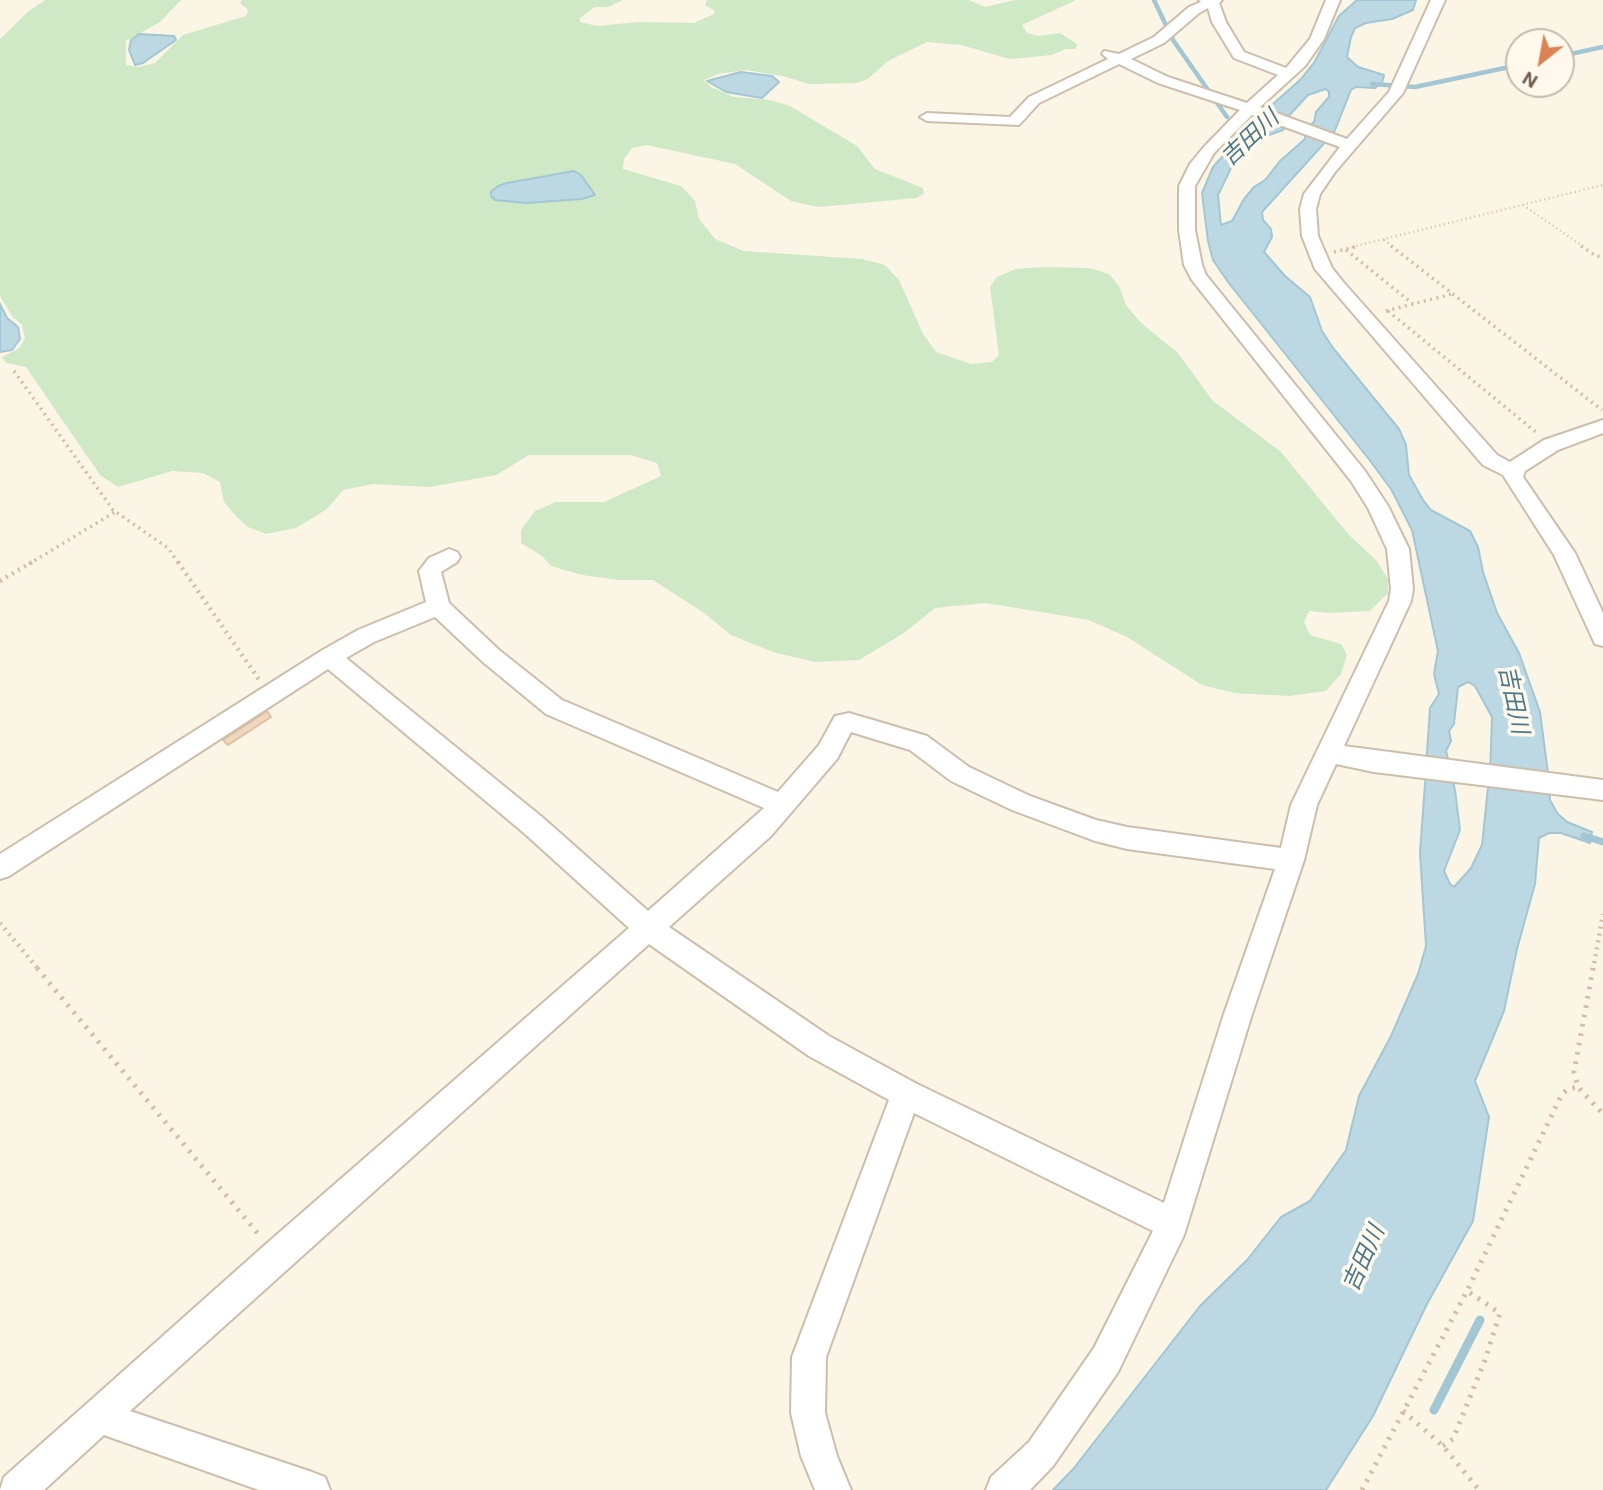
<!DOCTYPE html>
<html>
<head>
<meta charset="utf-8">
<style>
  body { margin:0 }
  #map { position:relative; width:1603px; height:1490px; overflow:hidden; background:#fbf5e6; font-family:Roboto,sans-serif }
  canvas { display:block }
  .north { position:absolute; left:1505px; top:28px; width:70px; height:70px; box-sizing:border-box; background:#fef9ec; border:2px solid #c6bbac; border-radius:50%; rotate:211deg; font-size:19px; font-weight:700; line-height:28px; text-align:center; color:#725f4d }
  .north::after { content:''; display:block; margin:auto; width:24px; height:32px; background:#dc8353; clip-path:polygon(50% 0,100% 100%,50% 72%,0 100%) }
</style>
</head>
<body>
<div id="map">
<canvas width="1603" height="1490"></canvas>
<div class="north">N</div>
</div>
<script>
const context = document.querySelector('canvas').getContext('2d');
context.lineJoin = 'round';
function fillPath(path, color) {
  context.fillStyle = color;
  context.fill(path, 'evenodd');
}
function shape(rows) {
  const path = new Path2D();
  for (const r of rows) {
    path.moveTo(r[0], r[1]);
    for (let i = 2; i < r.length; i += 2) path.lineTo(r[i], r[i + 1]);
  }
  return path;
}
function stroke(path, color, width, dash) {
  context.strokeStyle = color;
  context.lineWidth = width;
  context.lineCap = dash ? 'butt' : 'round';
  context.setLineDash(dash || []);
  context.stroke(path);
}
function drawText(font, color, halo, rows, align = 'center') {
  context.font = font + ' Roboto,"Noto Sans JP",sans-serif';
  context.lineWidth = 7;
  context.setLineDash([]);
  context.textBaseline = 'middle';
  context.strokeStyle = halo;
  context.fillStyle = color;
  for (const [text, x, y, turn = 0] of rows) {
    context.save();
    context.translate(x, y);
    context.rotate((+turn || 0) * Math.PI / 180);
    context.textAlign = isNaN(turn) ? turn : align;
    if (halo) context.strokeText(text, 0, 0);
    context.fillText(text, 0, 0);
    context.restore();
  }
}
fillPath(shape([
  [45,0,181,0,160,22,126,41,126,65,138,67,155,63,183,35,246,16,248,10,240,3,242,0,623,0,608,7,595,7,580,18,580,22,597,26,638,22,694,23,714,14,715,11,705,5,707,0,969,0,985,7,1015,0,1076,0,1022,25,1027,33,1038,36,1060,33,1077,44,1076,49,1066,49,1052,55,1010,59,961,45,927,42,888,61,868,79,856,83,809,84,783,76,746,70,718,74,704,80,711,87,734,97,770,100,790,106,857,146,875,169,923,188,924,194,916,198,819,207,791,201,735,164,647,145,632,148,624,159,623,169,681,186,695,201,699,219,715,239,744,251,862,259,885,265,899,280,923,334,936,352,971,364,992,362,999,355,990,287,997,277,1016,269,1042,267,1090,268,1109,274,1119,286,1126,305,1141,323,1178,353,1213,401,1281,452,1349,535,1376,560,1388,579,1388,593,1370,611,1329,613,1309,611,1304,622,1310,635,1341,644,1347,655,1341,674,1326,691,1289,696,1234,693,1202,685,1127,637,1089,620,986,603,935,608,904,633,859,660,815,662,773,652,731,635,704,613,653,580,620,580,582,575,551,566,542,556,521,543,521,530,535,511,556,502,604,502,661,476,657,463,630,455,529,455,496,475,430,487,373,484,343,490,327,509,296,528,266,534,248,527,236,516,224,502,220,482,203,473,172,471,118,487,100,475,26,367,6,363,2,357,18,349,25,339,22,325,12,316,0,296,0,39,29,11]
]), '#cfe8c5');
const water = shape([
  [1357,0,1416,0,1413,10,1392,19,1366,23,1355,28,1351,37,1347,57,1358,67,1384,75,1382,83,1375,88,1356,87,1351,90,1333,135,1306,129,1314,122,1316,112,1329,97,1329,92,1326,89,1308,95,1284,121,1263,113,1301,79,1314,63,1339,16,1357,0],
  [139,34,174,36,176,40,143,63,135,65,129,50,131,40,139,34],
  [741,72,772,76,779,82,762,98,726,92,707,81,741,72],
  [1261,115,1286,127,1283,130,1253,141,1233,164,1218,195,1221,225,1232,221,1244,199,1254,187,1265,180,1280,161,1305,139,1305,130,1328,139,1262,212,1263,220,1271,229,1272,237,1264,252,1285,276,1310,297,1322,331,1333,348,1399,429,1406,445,1409,475,1423,500,1431,510,1470,531,1478,547,1483,572,1497,613,1519,653,1540,712,1549,781,1490,775,1492,717,1475,686,1468,682,1458,687,1454,724,1449,731,1451,741,1446,751,1451,770,1426,767,1430,708,1439,694,1434,674,1438,651,1412,530,1391,489,1368,458,1228,282,1213,260,1208,241,1202,193,1213,167,1244,132,1241,129,1244,126,1248,128,1261,115],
  [574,171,581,175,595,195,582,199,526,203,495,200,491,196,491,192,498,186,507,183,574,171],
  [0,304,7,318,18,327,20,339,12,350,0,352,0,304],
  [1426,770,1451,773,1455,790,1460,830,1444,871,1450,884,1454,887,1471,868,1482,845,1489,778,1549,786,1550,800,1557,813,1567,822,1592,832,1590,843,1561,833,1549,833,1539,838,1535,884,1517,949,1504,1011,1475,1081,1489,1117,1473,1221,1427,1304,1373,1416,1326,1490,1053,1490,1074,1468,1200,1306,1247,1260,1281,1217,1310,1201,1346,1150,1359,1096,1391,1036,1418,974,1426,946,1420,853,1426,770]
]);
fillPath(water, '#bcd8e3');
stroke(water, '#a3c6d4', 2);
stroke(shape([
  [1154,0,1173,40,1227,117],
  [1561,56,1603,47],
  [1372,84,1415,87,1519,65]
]), '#a3c6d4', 4.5);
stroke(shape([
  [1584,836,1603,842]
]), '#a3c6d4', 7);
stroke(shape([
  [1434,1410,1480,1320]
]), '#a3c6d4', 9);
const building = shape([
  [267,711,271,717,228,745,223,740,267,711]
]);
fillPath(building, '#eed8c0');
stroke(building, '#e0c1a1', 2);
const minor = shape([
  [1199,0,1222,0,1219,3,1226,22,1244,52,1286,68,1310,39,1326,0,1340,0,1324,39,1305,66,1260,107,1347,139,1389,92,1431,0,1445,0,1403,93,1335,172,1320,194,1316,209,1318,236,1332,268,1344,283,1497,455,1510,462,1544,440,1603,420,1603,433,1558,450,1525,471,1523,477,1575,553,1603,613,1603,646,1595,644,1554,555,1503,475,1483,465,1315,269,1302,236,1300,209,1304,194,1340,147,1252,115,1214,153,1195,186,1195,230,1202,265,1206,275,1365,471,1388,506,1409,549,1413,589,1411,601,1344,746,1603,780,1603,800,1374,772,1336,764,1317,805,1304,860,1252,1014,1184,1235,1118,1372,1053,1466,1030,1490,986,1490,991,1477,1029,1442,1094,1348,1153,1231,914,1113,826,1357,825,1413,837,1456,851,1490,815,1490,801,1456,791,1413,792,1357,889,1100,809,1056,649,944,130,1411,312,1472,325,1477,330,1490,259,1490,104,1435,44,1490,0,1490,4,1477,91,1400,265,1245,629,928,524,833,328,669,9,876,0,879,0,854,321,651,358,630,426,602,419,571,429,558,449,549,457,552,460,557,457,562,441,572,449,603,499,650,562,700,778,792,819,745,835,716,849,713,927,736,969,767,1030,796,1096,820,1127,827,1281,848,1291,805,1389,601,1391,589,1387,549,1368,508,1351,481,1192,280,1184,265,1179,230,1179,186,1190,164,1204,147,1240,110,1158,83,1119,64,1039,103,1019,125,927,121,920,117,927,113,1010,117,1029,97,1108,59,1102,54,1104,51,1119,54,1154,37,1189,7,1201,2,1199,0],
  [1208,8,1212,22,1234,58,1278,75,1247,103,1168,77,1131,59,1164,43,1199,13,1208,8],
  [435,617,483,662,546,714,764,808,648,911,542,817,346,658,374,642,435,617],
  [851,732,910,750,951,781,1012,810,1095,841,1127,849,1275,869,1224,1014,1164,1203,917,1084,829,1036,669,927,771,836,837,759,851,732]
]);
stroke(minor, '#ccbead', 4);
stroke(shape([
  [1523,205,1584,247],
  [1384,240,1394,247],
  [1352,247,1603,185]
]), '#d3bca3', 2.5, [1, 3.5]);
stroke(shape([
  [1391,246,1602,410],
  [1581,246,1596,256,1603,257],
  [1346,250,1413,304],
  [1334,252,1359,246],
  [1386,311,1452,294],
  [1388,311,1537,433],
  [14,371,113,510,168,548,179,564],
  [29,564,115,512]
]), '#d3bca3', 3.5, [2, 4.5]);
stroke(shape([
  [178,562,260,681],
  [0,581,32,562],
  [0,923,39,970],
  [1593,970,1603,914]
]), '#d3bca3', 4.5, [2, 5]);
stroke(shape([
  [37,968,260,1236],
  [1593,968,1574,1072,1578,1087,1603,1114],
  [1403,1411,1443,1446,1479,1490],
  [1443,1446,1453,1439,1485,1360,1500,1313,1467,1291],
  [1362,1490,1467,1291,1562,1094,1568,1089,1578,1087]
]), '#d3bca3', 5, [2.5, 7]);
fillPath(minor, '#fff');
drawText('italic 23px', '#4b788b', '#fef9ec', [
  ["吉田川",1251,139,-43],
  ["吉田川",1512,700,78],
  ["吉田川",1365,1259,-66]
]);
</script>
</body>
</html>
